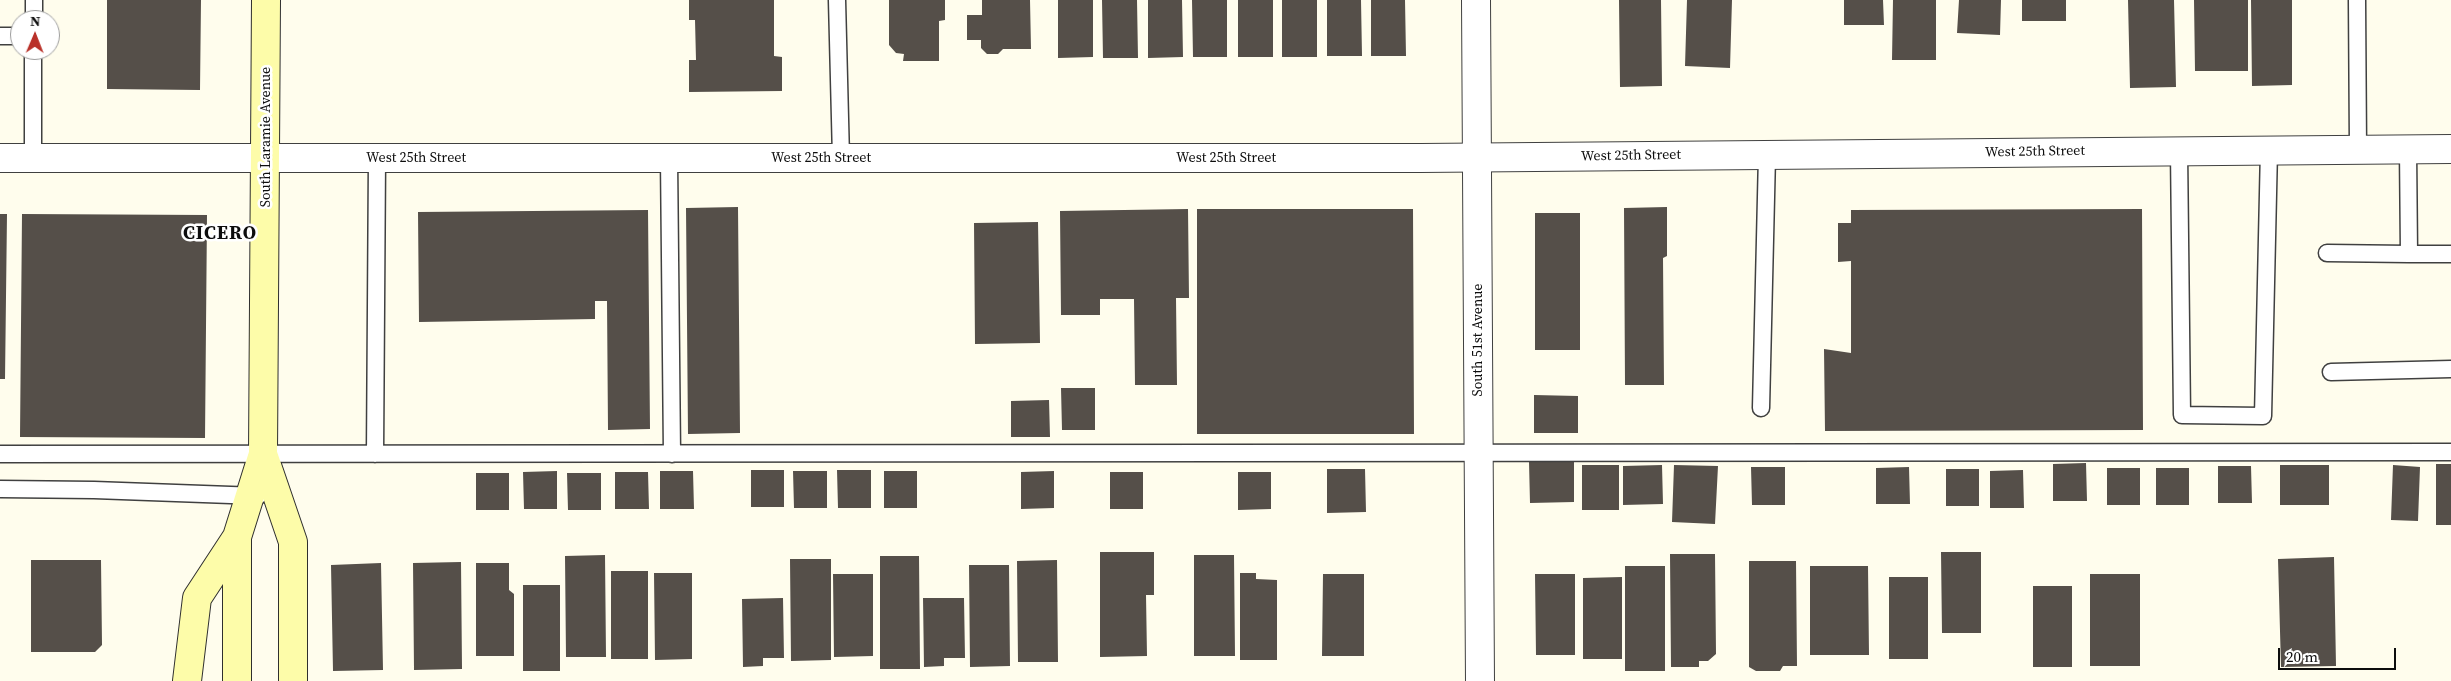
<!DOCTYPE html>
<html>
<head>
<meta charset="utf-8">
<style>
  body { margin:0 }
  #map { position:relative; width:2451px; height:681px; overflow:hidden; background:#fffded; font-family:"Source Serif 4",serif }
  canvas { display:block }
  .north { position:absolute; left:10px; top:10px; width:50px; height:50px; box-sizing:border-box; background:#fff; border:1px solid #9e9e9e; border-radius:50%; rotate:1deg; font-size:14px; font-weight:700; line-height:20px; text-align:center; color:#0d0d0d }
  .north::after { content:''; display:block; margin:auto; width:18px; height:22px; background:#b93129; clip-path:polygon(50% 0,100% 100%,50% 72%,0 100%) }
  .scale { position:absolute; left:2278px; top:648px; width:118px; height:22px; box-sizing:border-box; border:2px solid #0d0d0d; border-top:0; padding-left:6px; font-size:15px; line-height:18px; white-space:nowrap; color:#0d0d0d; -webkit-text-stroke:4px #fff; paint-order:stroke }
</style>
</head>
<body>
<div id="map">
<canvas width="2451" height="681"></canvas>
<div class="north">N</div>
<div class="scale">20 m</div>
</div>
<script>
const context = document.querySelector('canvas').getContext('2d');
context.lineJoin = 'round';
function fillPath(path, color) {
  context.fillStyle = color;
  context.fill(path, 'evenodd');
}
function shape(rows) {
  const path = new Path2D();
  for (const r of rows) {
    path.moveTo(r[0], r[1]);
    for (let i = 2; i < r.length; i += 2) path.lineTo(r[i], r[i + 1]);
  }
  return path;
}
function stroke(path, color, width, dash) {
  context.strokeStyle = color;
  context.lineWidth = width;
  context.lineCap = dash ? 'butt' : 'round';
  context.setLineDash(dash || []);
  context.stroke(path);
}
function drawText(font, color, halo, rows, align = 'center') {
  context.font = font + ' "Source Serif 4",serif';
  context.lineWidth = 5;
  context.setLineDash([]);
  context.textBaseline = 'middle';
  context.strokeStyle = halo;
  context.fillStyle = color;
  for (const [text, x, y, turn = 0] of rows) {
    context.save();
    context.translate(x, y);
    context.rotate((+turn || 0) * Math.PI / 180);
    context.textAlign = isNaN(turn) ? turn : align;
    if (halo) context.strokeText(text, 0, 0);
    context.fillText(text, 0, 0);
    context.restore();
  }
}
fillPath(shape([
  [107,0,201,0,200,90,107,89],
  [689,0,774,0,774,56,782,57,782,91,689,92,689,60,696,60,695,20,689,20],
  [889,0,945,0,945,20,939,21,939,61,903,61,904,54,896,53,889,45],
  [982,0,1030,0,1031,49,1003,49,998,54,987,54,981,48,981,40,967,40,967,15,982,15],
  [1058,0,1093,0,1093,57,1058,58],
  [1102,0,1137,0,1138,58,1103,58],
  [1148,0,1182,0,1183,57,1148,58],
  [1192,0,1227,0,1227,57,1193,57],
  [1238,0,1273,0,1273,57,1238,57],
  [1282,0,1317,0,1317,57,1282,57],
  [1327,0,1361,0,1362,56,1327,56],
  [1371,0,1405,0,1406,56,1371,56],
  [1619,0,1661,0,1662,86,1620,87],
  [1687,0,1732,0,1730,68,1685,66],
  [1844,0,1883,0,1884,25,1844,25],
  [1893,0,1936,0,1936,60,1892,60],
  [1959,0,2001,0,2000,35,1957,33],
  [2022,0,2066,0,2066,21,2022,21],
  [2128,0,2174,0,2176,87,2130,88],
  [2194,0,2248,0,2248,71,2195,71],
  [2251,0,2292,0,2292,85,2252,86],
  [738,207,740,433,688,434,686,208],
  [1667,207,1667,256,1663,258,1664,385,1625,385,1624,208],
  [1188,209,1189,298,1176,298,1177,385,1135,385,1134,299,1100,299,1100,315,1061,315,1060,211],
  [1197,209,1413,209,1414,434,1197,434],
  [2142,209,2143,430,1825,431,1824,349,1851,353,1851,261,1838,262,1838,223,1851,223,1851,210],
  [648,210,650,429,608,430,607,301,595,301,595,319,419,322,418,212],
  [1535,213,1580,213,1580,350,1535,350],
  [0,214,7,214,5,379,0,379],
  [22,214,207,215,205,438,20,437],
  [1038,222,1040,343,975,344,974,223],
  [1061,388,1095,388,1095,430,1062,430],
  [1534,395,1578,396,1578,433,1534,433],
  [1049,400,1050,437,1011,437,1011,401],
  [1574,461,1574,502,1530,503,1529,462],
  [2086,463,2087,501,2053,501,2053,464],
  [2436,464,2451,464,2451,525,2436,525],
  [1582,465,1619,465,1619,510,1582,510],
  [1662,465,1663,504,1623,505,1623,466],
  [1674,465,1718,466,1715,524,1672,522],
  [2280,465,2329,465,2329,505,2280,505],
  [2393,465,2420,467,2418,521,2391,520],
  [2218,466,2251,466,2252,503,2218,503],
  [1751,467,1785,467,1785,505,1752,505],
  [1909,467,1910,504,1876,504,1876,468],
  [2107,468,2140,468,2140,505,2107,505],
  [2156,468,2189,468,2189,505,2156,505],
  [1327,469,1365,469,1366,512,1327,513],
  [1946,469,1979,469,1979,506,1946,506],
  [751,470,784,470,784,507,751,507],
  [837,470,871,470,871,508,838,508],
  [2023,470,2024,508,1990,508,1990,471],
  [557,471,557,509,524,509,523,472],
  [660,471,693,471,694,509,660,509],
  [793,471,827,471,827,508,794,508],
  [884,471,917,471,917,508,884,508],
  [1054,471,1054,508,1021,509,1021,472],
  [615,472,648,472,649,509,615,509],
  [1110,472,1143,472,1143,509,1110,509],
  [1238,472,1271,472,1271,509,1238,510],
  [476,473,509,473,509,510,476,510],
  [567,473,601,473,601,510,568,510],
  [1100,552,1154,552,1154,595,1146,595,1147,656,1100,657],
  [1941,552,1981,552,1981,633,1942,633],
  [1670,554,1715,554,1716,654,1708,661,1699,661,1699,667,1671,667],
  [605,555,606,657,566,657,565,556],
  [1194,555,1234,555,1235,656,1194,656],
  [880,556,919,556,920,669,880,669],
  [2334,557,2336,666,2281,667,2278,559],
  [790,559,831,559,831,660,791,661],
  [31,560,101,560,102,645,95,652,31,652],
  [1057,560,1058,662,1018,662,1017,561],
  [1749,561,1796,561,1797,666,1783,666,1780,671,1756,671,1749,667],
  [461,562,462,669,414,670,413,563],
  [381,563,383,670,333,671,331,565],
  [476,563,509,563,509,590,514,594,514,656,476,656],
  [969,565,1009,565,1010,666,970,667],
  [1625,566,1665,566,1665,671,1625,671],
  [1810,566,1868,566,1869,655,1810,655],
  [611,571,648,571,648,659,611,659],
  [654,573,692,573,692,659,655,660],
  [1240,573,1256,573,1256,579,1277,580,1277,660,1240,660],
  [833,574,873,574,873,656,834,657],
  [1323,574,1364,574,1364,656,1322,656],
  [1535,574,1575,574,1575,655,1536,655],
  [2090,574,2140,574,2140,666,2090,666],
  [1622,577,1622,659,1583,659,1583,578],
  [1889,577,1928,577,1928,659,1889,659],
  [523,585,560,585,560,671,523,671],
  [2033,586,2072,586,2072,667,2033,667],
  [783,598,784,658,763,658,763,666,743,667,742,599],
  [923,598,964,598,965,658,944,658,944,666,924,667]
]), '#554f49');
const service = shape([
  [837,0,841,158],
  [2357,0,2358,148],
  [34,20,34,0],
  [0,36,20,36],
  [2408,149,2409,254,2451,254],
  [2179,150,2182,415,2263,416,2269,149],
  [33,158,33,50],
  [669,158,672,454],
  [2327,253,2409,254],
  [2331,372,2451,369],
  [1761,408,1767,155],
  [0,454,2451,452],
  [375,454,377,158],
  [0,489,94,490,258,496]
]);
const minor = shape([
  [1476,0,1480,681]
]);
const tertiary = shape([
  [0,158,1421,158,2451,149]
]);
const secondary = shape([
  [263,454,293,542,293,681],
  [187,681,197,598,237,537],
  [237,681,237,537,263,454,266,0]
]);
stroke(service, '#404040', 19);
stroke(minor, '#404040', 30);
stroke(tertiary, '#404040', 30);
stroke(secondary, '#2f2f2f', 30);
stroke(service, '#fff', 16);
stroke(minor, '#fff', 28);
stroke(tertiary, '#fff', 28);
stroke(secondary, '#fdfca9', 28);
drawText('14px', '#0d0d0d', '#fff', [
  ["South Laramie Avenue",266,137,-90],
  ["West 25th Street",2035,152,-1],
  ["West 25th Street",1631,156,-1],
  ["West 25th Street",416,158],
  ["West 25th Street",821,158],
  ["West 25th Street",1226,158],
  ["South 51st Avenue",1478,340,-90]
]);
context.letterSpacing = '1px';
drawText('bold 19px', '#0d0d0d', '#fff', [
  ["CICERO",220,234]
]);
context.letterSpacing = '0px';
</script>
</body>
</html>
